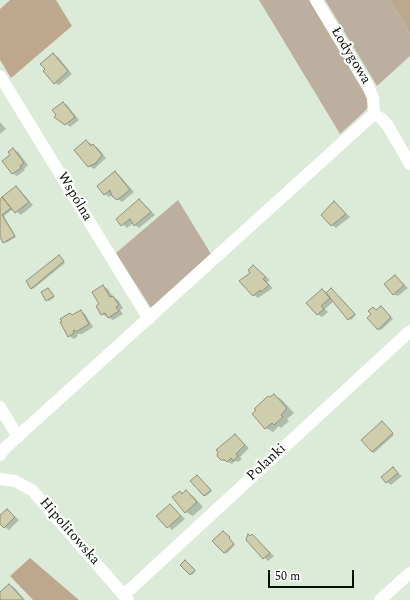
<!DOCTYPE html>
<html>
<head>
<meta charset="utf-8">
<style>
  body { margin:0 }
  #map { position:relative; width:410px; height:600px; overflow:hidden; background:#dbebd7; font-family:Spectral,serif }
  canvas { display:block }
  .scale { position:absolute; left:268px; top:570px; width:86px; height:18px; box-sizing:border-box; border:2px solid #080d07; border-top:0; padding-left:5px; font-size:12px; line-height:14px; white-space:nowrap; color:#080d07; -webkit-text-stroke:3px #fff; paint-order:stroke }
</style>
</head>
<body>
<div id="map">
<canvas width="410" height="600"></canvas>
<div class="scale">50 m</div>
</div>
<script>
const context = document.querySelector('canvas').getContext('2d');
context.lineJoin = 'round';
function fillPath(path, color) {
  context.fillStyle = color;
  context.fill(path, 'evenodd');
}
function shape(rows) {
  const path = new Path2D();
  for (const r of rows) {
    path.moveTo(r[0], r[1]);
    for (let i = 2; i < r.length; i += 2) path.lineTo(r[i], r[i + 1]);
  }
  return path;
}
function stroke(path, color, width, dash) {
  context.strokeStyle = color;
  context.lineWidth = width;
  context.lineCap = dash ? 'butt' : 'round';
  context.setLineDash(dash || []);
  context.stroke(path);
}
function drawText(font, color, halo, rows, align = 'center') {
  context.font = font + ' Spectral,serif';
  context.lineWidth = 4;
  context.setLineDash([]);
  context.textBaseline = 'middle';
  context.strokeStyle = halo;
  context.fillStyle = color;
  for (const [text, x, y, turn = 0] of rows) {
    context.save();
    context.translate(x, y);
    context.rotate((+turn || 0) * Math.PI / 180);
    context.textAlign = isNaN(turn) ? turn : align;
    if (halo) context.strokeText(text, 0, 0);
    context.fillText(text, 0, 0);
    context.restore();
  }
}
fillPath(shape([
  [259,0,309,0,368,99,368,107,364,112,340,134],
  [325,0,390,0,410,33,410,56,377,86],
  [178,200,211,254,151,308,116,253]
]), '#bcaf9f');
fillPath(shape([
  [10,0,56,0,72,26,11,78,0,60,0,9],
  [390,0,410,0,410,33],
  [30,558,79,600,80,600,33,600,10,576]
]), '#bda88d');
fillPath(shape([
  [53,54,58,57,72,74,59,85,54,83],
  [63,103,67,105,79,120,70,127,58,115],
  [0,122,6,129,0,134],
  [86,141,98,148,106,158,94,169,89,166],
  [13,149,18,152,28,165,24,169,25,170,17,176,12,173,11,155],
  [115,173,119,175,134,192,122,202,112,195,109,197,105,194],
  [16,187,20,190,33,205,21,215,13,209,4,216,16,237,6,243,0,235,0,199],
  [140,200,155,215,139,228,133,223,127,228,117,219],
  [335,203,350,217,336,228,332,225],
  [61,257,65,263,33,289,32,288],
  [253,266,270,280,267,282,273,288,258,298,254,295],
  [395,276,408,288,398,296,393,294],
  [103,286,108,289,113,297,118,300,123,308,120,310,123,314,113,320,102,314,97,307,101,305],
  [48,289,55,297,49,301,47,300],
  [331,289,356,315,351,320,334,301,325,309,328,312,322,317,317,314,323,290,327,293],
  [383,308,393,319,381,330,379,329,376,311],
  [81,311,85,314,93,327,82,334,77,334,78,336,74,339,69,336,70,314,73,315],
  [274,395,281,399,294,413,287,419,289,421,281,428,279,426,273,432,266,428,271,398],
  [384,424,394,435,374,453,372,452],
  [235,435,249,448,240,457,242,459,238,462,235,461,232,464,221,459],
  [393,469,402,476,391,485,387,482],
  [197,476,212,491,206,496,204,495],
  [180,492,184,494,186,492,193,496,203,507,193,516,186,512],
  [170,505,185,519,172,530,158,516],
  [7,510,19,520,9,530,0,523,0,517],
  [225,533,235,545,226,554,224,552],
  [252,535,274,556,268,561,247,540],
  [187,562,196,571,192,575,191,574],
  [9,585,14,587,25,600,0,600,0,593]
]), '#0003');
const building = shape([
  [53,53,68,71,54,84,43,71,45,69,40,64,53,53],
  [63,102,75,117,65,125,54,117,56,115,52,110,63,102],
  [86,140,91,146,93,144,102,155,96,163,88,167,74,150,86,140],
  [13,148,24,163,20,166,21,168,12,174,2,161,10,155,8,152,13,148],
  [115,171,130,190,117,200,112,196,110,190,104,195,97,186,115,171],
  [16,186,29,202,15,213,2,197,16,186],
  [2,197,11,208,2,215,15,236,3,243,0,237,0,199,2,197],
  [139,199,151,212,134,226,130,219,121,226,116,219,139,199],
  [334,201,346,214,331,226,321,215,334,201],
  [59,255,64,261,31,289,26,281,59,255],
  [253,265,266,277,263,279,269,285,261,292,260,290,253,296,239,281,250,273,248,270,253,265],
  [395,275,404,285,393,295,384,284,395,275],
  [103,285,110,297,113,296,119,305,116,307,119,311,108,318,105,313,101,315,96,306,99,304,92,292,103,285],
  [48,288,54,296,46,301,41,292,48,288],
  [331,288,355,314,348,320,326,293,331,288],
  [322,289,330,298,321,306,324,309,317,315,306,303,322,289],
  [381,306,391,317,378,330,367,318,371,314,368,311,373,307,376,310,381,306],
  [81,310,89,324,76,332,75,330,73,331,74,333,68,337,60,322,62,321,60,319,70,313,72,315,81,310],
  [274,394,287,408,281,415,283,417,274,425,272,423,265,429,252,414,256,410,254,409,268,396,270,397,274,394],
  [382,421,393,433,372,452,361,440,382,421],
  [235,434,245,445,236,454,238,456,233,461,231,458,227,462,225,460,221,460,217,456,218,452,216,450,235,434],
  [393,467,398,473,386,483,381,477,393,467],
  [197,475,211,490,204,496,190,481,197,475],
  [186,490,197,502,185,513,172,497,180,491,182,494,186,490],
  [170,504,181,516,167,528,156,516,170,504],
  [7,509,15,517,4,528,0,524,0,515,7,509],
  [223,531,230,537,229,538,234,544,224,553,212,541,223,531],
  [248,534,250,536,252,534,270,553,263,559,246,540,248,534],
  [185,560,195,570,190,575,180,565,185,560],
  [9,584,23,599,22,600,0,600,0,592,9,584]
]);
fillPath(building, '#cecdac');
stroke(building, '#90907b', 1);
stroke(shape([
  [316,0,368,86,373,98,374,114],
  [0,76,149,319],
  [374,114,382,119,388,126,410,164],
  [0,407,18,437],
  [0,455,5,448,374,114],
  [0,479,15,481,32,490,128,600],
  [124,595,410,331],
  [380,600,410,573]
]), '#fff', 12);
drawText('14px', '#080d07', '#fff', [
  ["Łodygowa",350,56,59],
  ["Wspólna",74,197,59],
  ["Polanki",267,463,-43],
  ["Hipolitowska",69,532,49]
]);
</script>
</body>
</html>
